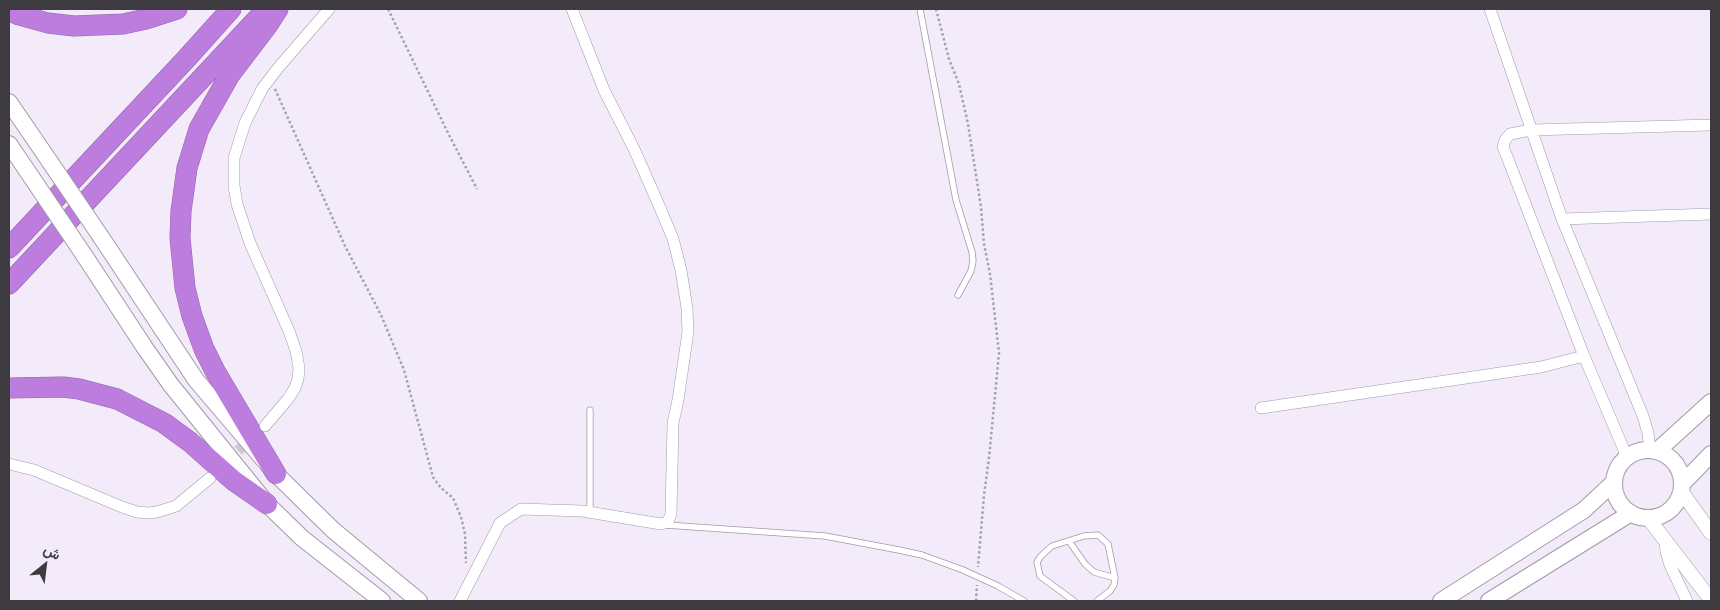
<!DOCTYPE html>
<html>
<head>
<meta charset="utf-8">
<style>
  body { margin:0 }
  #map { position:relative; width:1720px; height:610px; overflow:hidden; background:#f3ebf9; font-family:"IBM Plex Sans",Vazirmatn,sans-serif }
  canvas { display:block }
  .frame { position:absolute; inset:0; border:10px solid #3e3b40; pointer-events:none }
  .north { position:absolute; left:20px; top:540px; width:50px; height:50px; -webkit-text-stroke:4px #f3ebf9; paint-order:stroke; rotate:29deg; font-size:14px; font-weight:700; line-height:20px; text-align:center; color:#3e3b40 }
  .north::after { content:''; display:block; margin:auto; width:18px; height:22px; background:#3e3b40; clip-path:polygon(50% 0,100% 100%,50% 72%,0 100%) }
</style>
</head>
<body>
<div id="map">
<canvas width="1720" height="610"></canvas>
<div class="frame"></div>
<div class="north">ش</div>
</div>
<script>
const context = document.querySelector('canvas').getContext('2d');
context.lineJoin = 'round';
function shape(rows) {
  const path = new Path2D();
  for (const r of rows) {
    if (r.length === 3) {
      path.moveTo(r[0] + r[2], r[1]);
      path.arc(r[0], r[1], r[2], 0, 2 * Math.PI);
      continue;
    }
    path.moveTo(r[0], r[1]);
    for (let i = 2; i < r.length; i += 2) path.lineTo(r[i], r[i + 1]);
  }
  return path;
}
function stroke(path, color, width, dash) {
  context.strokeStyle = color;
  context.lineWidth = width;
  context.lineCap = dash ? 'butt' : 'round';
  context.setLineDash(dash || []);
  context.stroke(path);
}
stroke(shape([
  [226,462,253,437]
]), '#cfc8d4', 11, [11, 5.5]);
const service = shape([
  [920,9,956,200,972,252,973,261,971,271,958,295],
  [590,410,590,512],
  [666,525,825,536,899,550,922,555,963,570,998,586,1024,601],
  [1069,541,1085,564,1094,572,1115,578],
  [1074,601,1040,576,1037,562,1041,556,1052,546,1084,536,1098,535,1108,544,1115,578,1114,585,1110,591,1097,601]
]);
const minor = shape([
  [1490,9,1562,219,1643,416,1648,433,1650,450],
  [1562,219,1711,214],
  [1261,408,1541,367,1584,356],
  [265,426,288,399,295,388,298,379,299,368,296,351,289,331,250,243,237,204,234,186,234,158,245,123,262,89,278,68,329,9],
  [1627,457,1584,356,1506,154,1503,147,1505,140,1510,134,1531,130,1711,125],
  [9,464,34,470,122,507,137,512,148,513,157,512,176,506,210,478],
  [1665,540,1666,552,1670,565,1687,601],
  [460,601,500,523,521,509,582,511,661,524,668,522,671,514,673,423,678,400,688,332,687,308,681,270,673,239,661,210,635,151,604,90,572,9]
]);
const tertiary = shape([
  [1681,491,1711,533],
  [1648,518,1711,600]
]);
const secondary = shape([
  [9,102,50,162],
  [9,144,32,178],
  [101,237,196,380,276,474,333,530,419,601],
  [84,255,145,348,171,385,267,504,302,538,382,601],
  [1648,484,34],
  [1657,451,1711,402],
  [1682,484,1711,454],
  [1441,601,1584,510,1614,482],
  [1489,601,1631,513]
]);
const motorway = shape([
  [9,10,19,15,48,23,74,26,123,24,146,19,177,9],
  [9,248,187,58,231,9],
  [9,284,260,16],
  [9,388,63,387,79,389,117,399,164,423,190,442,234,481,267,504],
  [276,474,215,371,204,349,192,316,185,288,180,238,181,211,187,168,199,129,229,76,267,26,278,9]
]);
stroke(service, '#a19aa6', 7);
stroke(minor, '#a19aa6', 12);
stroke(tertiary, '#a19aa6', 15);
stroke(secondary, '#a19aa6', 18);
stroke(motorway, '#9166a7', 21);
stroke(shape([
  [388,9,448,133,477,189],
  [936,9,949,59,959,84,968,124,981,207,984,244,990,274,999,353,989,458,984,495,978,567],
  [275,89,345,246,381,315,404,370,433,477,441,488,453,498,461,517,465,534,466,563],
  [976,601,977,585]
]), '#a6a1ab', 2.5, [2.5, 2.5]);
stroke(service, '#fff', 5.5);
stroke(minor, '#fff', 11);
stroke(tertiary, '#fff', 14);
stroke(secondary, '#fff', 16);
stroke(motorway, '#bd7ddf', 20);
const secondaryBridge = shape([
  [50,162,101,237],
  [32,178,84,255]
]);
stroke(secondaryBridge, '#a19aa6', 18, []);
stroke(secondaryBridge, '#fff', 16);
</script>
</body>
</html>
